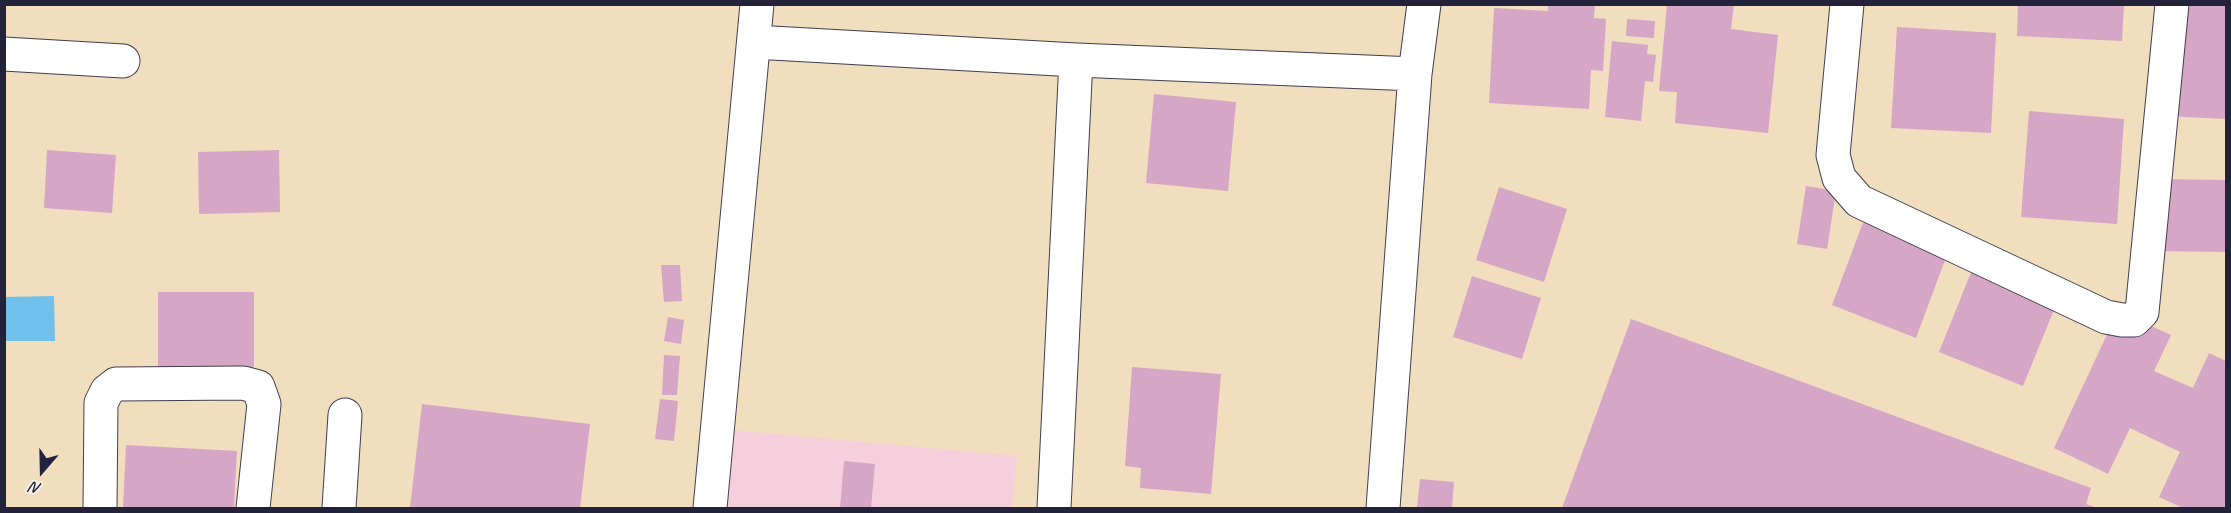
<!DOCTYPE html>
<html>
<head>
<meta charset="utf-8">
<style>
  body { margin:0 }
  #map { position:relative; width:2231px; height:513px; overflow:hidden; background:#f0debe; font-family:Caveat,sans-serif }
  canvas { display:block }
  .frame { position:absolute; inset:0; border:6px solid #22223b; pointer-events:none }
  .north { position:absolute; left:12px; top:441px; width:60px; height:60px; -webkit-text-stroke:4px #f7f3e8; paint-order:stroke; rotate:200deg; font-size:16px; font-weight:700; line-height:24px; text-align:center; color:#22223b }
  .north::after { content:''; display:block; margin:auto; width:21px; height:27px; background:#22223b; clip-path:polygon(50% 0,100% 100%,50% 72%,0 100%) }
</style>
</head>
<body>
<div id="map">
<canvas width="2231" height="513"></canvas>
<div class="frame"></div>
<div class="north">N</div>
</div>
<script>
const context = document.querySelector('canvas').getContext('2d');
context.lineJoin = 'round';
function fillPath(path, color) {
  context.fillStyle = color;
  context.fill(path, 'evenodd');
}
function shape(rows) {
  const path = new Path2D();
  for (const r of rows) {
    path.moveTo(r[0], r[1]);
    for (let i = 2; i < r.length; i += 2) path.lineTo(r[i], r[i + 1]);
  }
  return path;
}
function stroke(path, color, width, dash) {
  context.strokeStyle = color;
  context.lineWidth = width;
  context.lineCap = dash ? 'butt' : 'round';
  context.setLineDash(dash || []);
  context.stroke(path);
}
fillPath(shape([
  [720,429,1017,456,1012,508,713,508]
]), '#f5cfdb');
fillPath(shape([
  [54,296,55,341,5,341,5,297]
]), '#71c0ec');
fillPath(shape([
  [1548,4,1595,4,1594,18,1606,19,1603,71,1591,70,1589,109,1489,103,1494,8,1548,11],
  [1667,4,1734,4,1731,29,1778,35,1768,133,1675,123,1677,92,1659,91],
  [2018,4,2124,4,2122,41,2017,36],
  [2173,4,2226,4,2226,119,2166,116],
  [1627,19,1655,21,1654,38,1626,36],
  [1897,27,1996,33,1991,133,1891,128],
  [1612,41,1648,45,1647,54,1656,55,1653,82,1645,81,1641,121,1605,117],
  [1154,94,1236,102,1228,191,1146,183],
  [2029,111,2124,119,2117,224,2021,217],
  [47,150,116,155,112,213,44,208],
  [279,150,280,212,199,214,198,152],
  [2156,179,2226,180,2226,252,2156,251],
  [1806,186,1836,191,1827,249,1797,244],
  [1499,187,1567,209,1544,282,1476,260],
  [1867,212,1951,244,1916,338,1832,305],
  [661,265,680,265,682,301,664,302],
  [1974,265,2058,300,2023,386,1939,352],
  [1472,276,1541,298,1522,359,1453,337],
  [158,292,254,292,254,373,158,373],
  [2118,311,2171,335,2154,371,2193,388,2209,353,2226,361,2226,508,2183,508,2159,497,2180,452,2130,428,2108,474,2054,448],
  [668,317,684,320,681,344,664,341],
  [1631,319,2091,488,2086,504,2097,508,1562,508],
  [664,355,680,356,677,395,662,395],
  [1132,367,1221,374,1211,494,1140,488,1141,468,1125,466],
  [660,399,678,401,674,441,655,439],
  [422,404,590,424,580,508,410,508],
  [126,445,237,451,234,508,123,508],
  [844,461,875,464,871,508,840,508],
  [1420,479,1454,482,1452,508,1417,508]
]), '#d6a6c7');
const minor = shape([
  [1847,4,1833,155,1839,178,1859,201,2106,317,2122,320,2134,320,2142,312,2172,4],
  [754,42,1076,60,1415,74],
  [4,54,123,61],
  [100,508,101,403,107,391,116,384,243,383,258,387,264,404,253,508],
  [339,508,345,415],
  [710,508,757,4],
  [1054,508,1076,60],
  [1383,508,1415,74,1424,4]
]);
stroke(minor, '#413e4f', 35);
stroke(minor, '#fff', 33);
</script>
</body>
</html>
